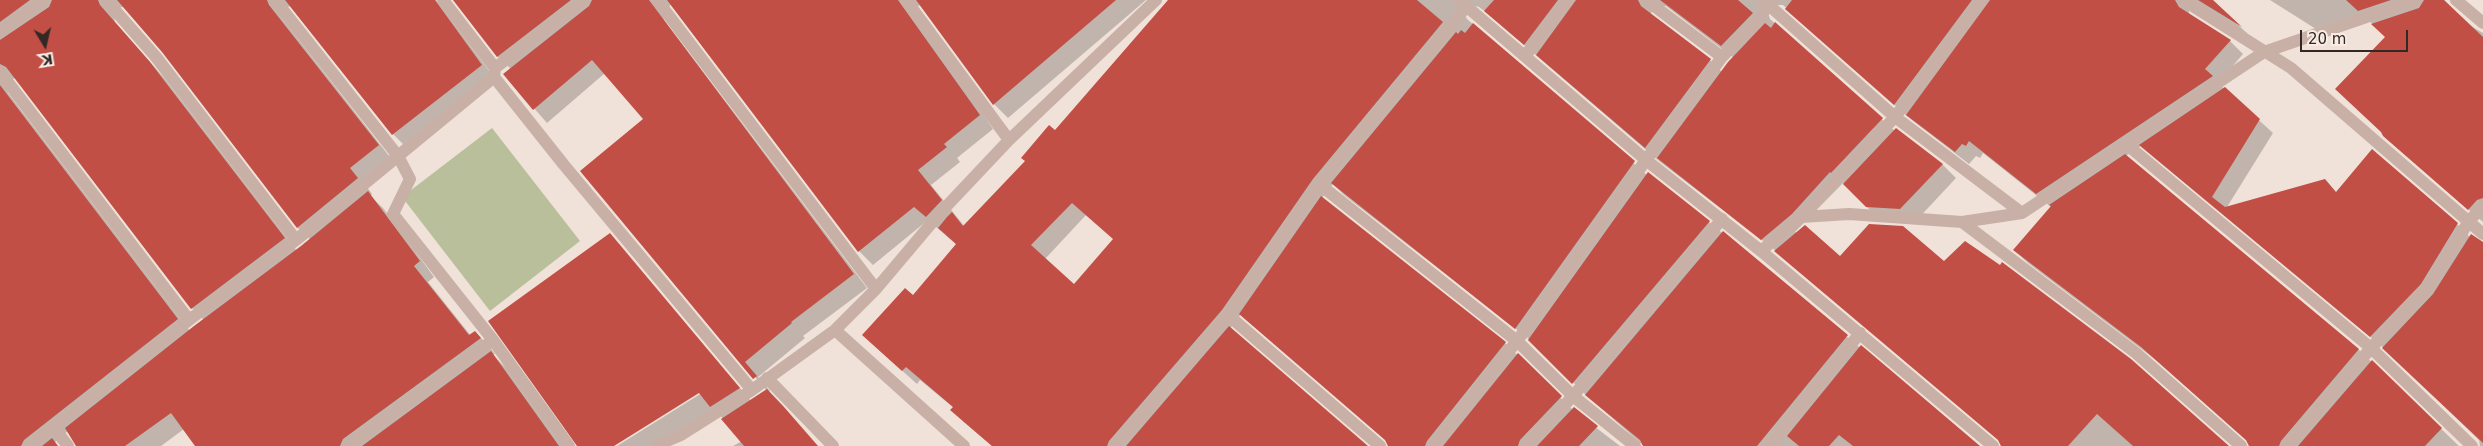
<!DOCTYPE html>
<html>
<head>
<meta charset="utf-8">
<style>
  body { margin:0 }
  #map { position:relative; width:2483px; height:446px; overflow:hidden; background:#f0e2d9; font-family:"DejaVu Sans",sans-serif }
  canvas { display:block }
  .north { position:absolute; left:20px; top:20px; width:50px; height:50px; -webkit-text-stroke:4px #f8ece5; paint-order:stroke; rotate:171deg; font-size:14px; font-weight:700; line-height:20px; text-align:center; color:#342826 }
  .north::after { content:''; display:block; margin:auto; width:18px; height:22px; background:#342826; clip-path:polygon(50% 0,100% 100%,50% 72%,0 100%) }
  .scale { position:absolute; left:2300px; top:30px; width:108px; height:22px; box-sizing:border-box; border:2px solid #342826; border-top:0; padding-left:6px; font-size:15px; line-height:18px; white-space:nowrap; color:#342826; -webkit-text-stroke:4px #f8ece5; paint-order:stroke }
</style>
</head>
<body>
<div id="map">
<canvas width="2483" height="446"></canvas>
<div class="north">K</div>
<div class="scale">20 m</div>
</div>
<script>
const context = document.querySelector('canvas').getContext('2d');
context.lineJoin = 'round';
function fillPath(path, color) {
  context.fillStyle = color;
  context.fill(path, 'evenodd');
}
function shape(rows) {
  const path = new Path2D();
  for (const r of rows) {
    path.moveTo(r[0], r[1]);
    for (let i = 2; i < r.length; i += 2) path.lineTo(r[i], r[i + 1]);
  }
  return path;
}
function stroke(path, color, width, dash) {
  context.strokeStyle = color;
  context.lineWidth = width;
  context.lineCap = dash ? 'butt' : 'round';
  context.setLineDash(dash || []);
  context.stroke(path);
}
fillPath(shape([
  [492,128,580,241,490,311,402,197]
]), '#b8bf9a');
fillPath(shape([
  [0,0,436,0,496,80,408,149,393,134,290,6,285,9,281,17,393,161,364,183,372,194,370,196,383,208,434,277,428,282,471,336,475,332,490,347,495,354,493,355,506,368,562,446,196,446,184,429,161,446,77,446,68,431,54,443,58,446,0,446],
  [124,7,163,51,298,228,311,240,297,251,165,79,115,22,113,13,116,8],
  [15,78,192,308,204,320,190,331,8,93,6,88,10,81],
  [454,0,1146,0,1008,118,994,104,920,5,912,10,993,129,957,158,960,162,931,185,965,227,1184,0,2211,0,2248,34,2189,10,2189,15,2230,41,2243,54,2218,83,2273,133,2227,207,2337,193,2457,224,2470,237,2483,242,2483,446,2480,446,2479,440,2385,349,2142,145,2126,156,2359,350,2459,446,2250,446,2248,442,2156,360,2028,263,2014,250,2051,207,1983,153,1980,158,1976,156,1969,164,1908,117,1783,5,1778,5,1771,7,1768,13,1770,19,1895,131,1943,165,1956,178,1914,223,1881,221,1843,183,1795,232,1797,233,1840,258,1944,263,2227,446,2002,446,2001,442,1775,250,1659,161,1487,13,1479,7,1470,5,1464,13,1467,19,1647,175,1709,222,1978,446,1644,446,1585,394,1529,339,1344,195,1333,184,1322,198,1505,343,1573,410,1620,446,1389,446,1389,443,1241,314,1230,329,1366,446,992,446,965,423,952,410,954,408,920,380,917,384,877,348,913,297,957,245,928,220,873,265,859,251,671,5,663,10,664,20,867,288,803,336,805,338,758,377,770,391,768,392,817,446,733,446,742,441,714,408,653,446,617,446,705,391,704,389,612,446,578,446,610,235,751,401,767,391,581,171,645,119,605,73,547,123,504,74,511,69,497,56],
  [1656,6,1666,6,1734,58,1722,72,1710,60,1652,16,1651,13],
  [1086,215,1114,239,1074,286,1045,259],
  [2270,0,2444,0,2469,25,2483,33,2483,222,2384,136,2387,38,2365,17,2327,36]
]), '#0003');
fillPath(shape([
  [0,0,30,0,0,22],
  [52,0,98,0,100,5,150,62,285,238,191,309,6,67,0,64,0,40,49,7],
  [117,0,267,0,269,5,379,145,350,168,358,178,297,228,162,52],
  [285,0,435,0,482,65,392,135],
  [453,0,571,0,497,57],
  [592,0,649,0,854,274,791,322,792,323,745,362,757,376,753,379,580,171,643,119,592,60,533,110,503,74,589,6],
  [667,0,898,0,980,115,944,144,947,147,918,170,942,200,926,217,914,207,858,252],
  [916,0,1116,0,993,105],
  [1168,0,1417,0,1443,22,1313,179,1222,310,1109,441,1107,446,992,446,950,410,953,407,906,367,902,371,862,335,905,288,913,295,956,244,938,228,947,217,952,212,963,226,1025,161,1021,158,1049,125,1055,130],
  [1072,203,1113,239,1074,284,1031,245],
  [1494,0,1558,0,1524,45,1484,11],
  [1576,0,1638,0,1641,6,1711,59,1645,148,1536,55],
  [1660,0,1738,0,1753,13,1721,46],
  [1792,0,1972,0,1894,105,1785,9],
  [1990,0,2175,0,2179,7,2231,40,2205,69,2213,76,2036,194,1969,141,1966,146,1962,144,1955,152,1906,115],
  [2198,0,2213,0,2242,27],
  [2346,0,2391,0,2358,11],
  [2424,0,2444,0,2483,37,2483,198,2477,200,2468,210,2383,136,2381,132,2335,89,2385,37,2371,24,2419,8],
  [1775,22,1883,118,1831,173,1830,172,1792,214,1761,240,1657,158,1728,62,1765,23,1771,28],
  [1473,23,1635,161,1515,329,1331,183,1456,32,1458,34,1461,30,1465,33],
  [0,85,178,319,24,440,21,446,0,446],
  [2225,87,2260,119,2212,197,2225,207,2325,179,2336,192,2372,149,2458,223,2421,284,2370,337,2139,145],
  [1896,128,1943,164,1900,209,1866,207,1843,184],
  [2125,154,2359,349,2281,441,2279,446,2249,446,2246,440,2141,347,2013,250,2051,206,2049,205],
  [1648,172,1710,221,1572,384,1528,340],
  [368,191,420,261,414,266,469,335,475,331,481,338,343,439,340,446,195,446,171,413,125,446,76,446,65,428,194,326,301,246],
  [1321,196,1506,342,1427,441,1425,446,1388,446,1385,440,1239,314],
  [1869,224,1903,226,1944,261,1965,241,2000,265,2002,262,2131,359,2229,446,2133,446,2097,414,2068,446,2001,446,1998,440,1774,251,1805,225,1840,256],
  [1723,231,1848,335,1757,446,1643,446,1640,440,1585,395],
  [610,233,740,388,710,407,699,393,614,446,577,446,488,321],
  [2471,234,2483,242,2483,443,2382,348,2433,294],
  [1229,326,1368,446,1126,446],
  [1861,345,1980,446,1853,446,1839,435,1829,446,1799,446,1787,436],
  [491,351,559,446,362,446],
  [1518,353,1562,396,1520,440,1518,446,1443,446],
  [2372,360,2442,428,2425,446,2298,446],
  [767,389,784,407,818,446,744,446,721,419],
  [1574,407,1598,426,1579,446,1537,446],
  [52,438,58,446,42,446]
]), '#c24f45');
stroke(shape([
  [106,0,156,57,296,240],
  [275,0,398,156,410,179,393,214,493,340,569,446],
  [443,0,495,68],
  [657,0,876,289],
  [906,0,1009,140],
  [1459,0,1646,160,1761,251,1993,446],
  [1646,0,1722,57],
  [1763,0,1895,117,2022,213],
  [2183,0,2291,68,2483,234],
  [2456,0,2483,23],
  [0,32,44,0],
  [1525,56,1568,0],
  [0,72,189,320],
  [494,77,564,165,752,390],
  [2126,144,2371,348,2472,446],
  [1319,184,1517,341,1573,396,1635,446],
  [1801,217,1849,214,1962,222,2022,213,2264,52,2416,0],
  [1962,222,2136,353,2241,446],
  [1761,251,1801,217,1895,117,1982,0],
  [1228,315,1380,446],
  [835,330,964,446],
  [767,378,833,446],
  [54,428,68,446],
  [29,446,189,320,296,240,494,77,495,68,584,0],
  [348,446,493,340],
  [655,446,681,435,752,390,835,330,876,289,941,212,1009,140,1156,0],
  [1115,446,1228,315,1319,184,1467,6],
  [1433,446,1517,341,1646,160,1722,57,1758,19,1773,0],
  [1526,446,1573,396,1722,219],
  [1769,446,1860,333],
  [2287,446,2371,348,2427,289,2469,221,2483,206]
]), '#c8b0a6', 12);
</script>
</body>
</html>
